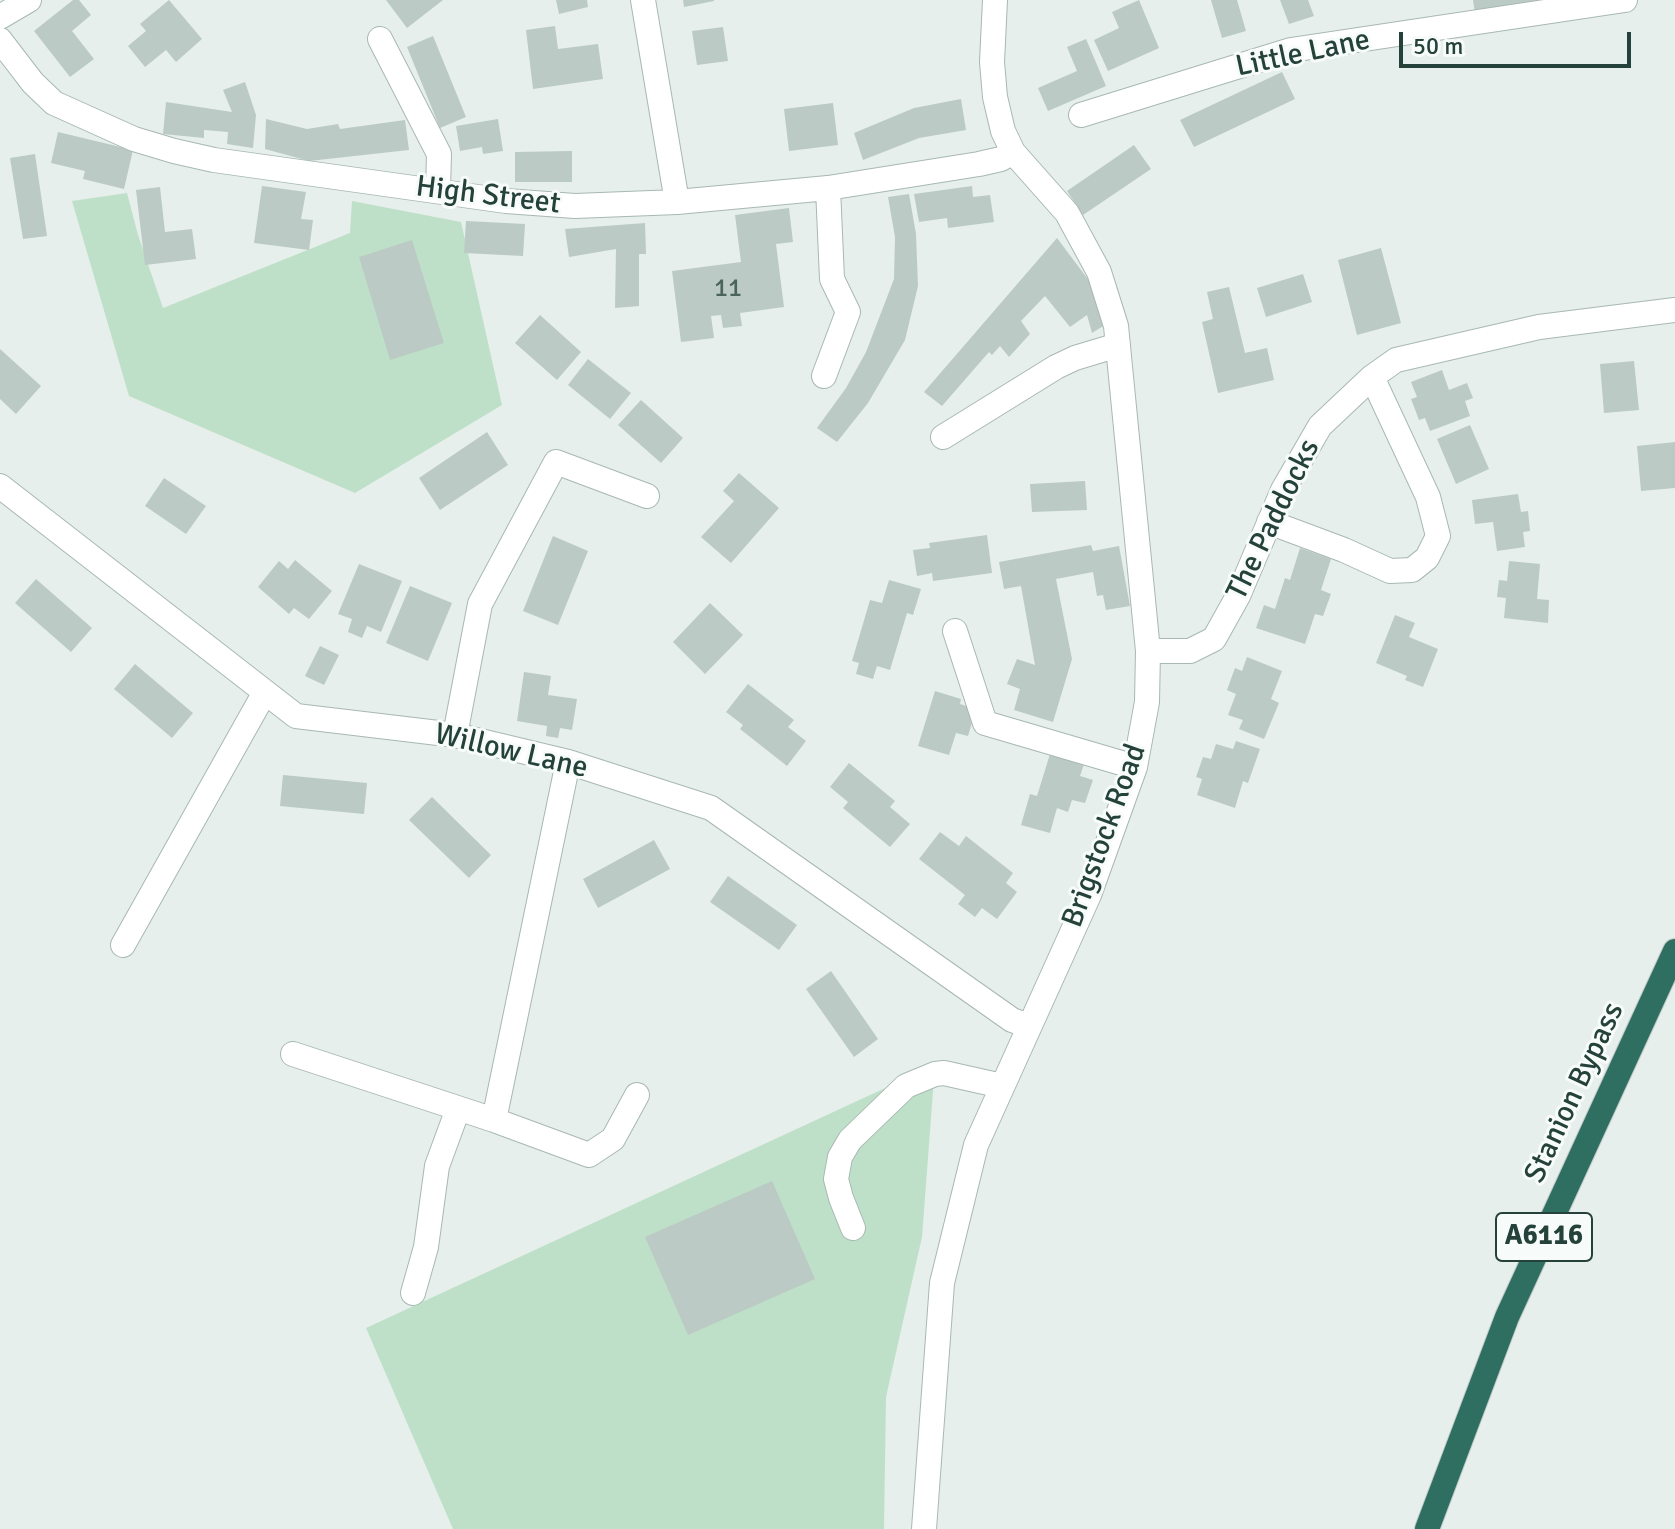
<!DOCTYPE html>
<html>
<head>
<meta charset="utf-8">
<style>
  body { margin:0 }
  #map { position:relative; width:1675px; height:1529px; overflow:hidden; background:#e6efeb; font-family:Signika,sans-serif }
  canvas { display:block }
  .scale { position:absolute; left:1399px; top:32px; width:232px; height:36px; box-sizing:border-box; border:4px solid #24423a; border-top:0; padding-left:10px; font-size:24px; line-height:28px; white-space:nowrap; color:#24423a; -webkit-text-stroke:6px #f7fbf9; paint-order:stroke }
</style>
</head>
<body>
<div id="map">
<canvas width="1675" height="1529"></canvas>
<div class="scale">50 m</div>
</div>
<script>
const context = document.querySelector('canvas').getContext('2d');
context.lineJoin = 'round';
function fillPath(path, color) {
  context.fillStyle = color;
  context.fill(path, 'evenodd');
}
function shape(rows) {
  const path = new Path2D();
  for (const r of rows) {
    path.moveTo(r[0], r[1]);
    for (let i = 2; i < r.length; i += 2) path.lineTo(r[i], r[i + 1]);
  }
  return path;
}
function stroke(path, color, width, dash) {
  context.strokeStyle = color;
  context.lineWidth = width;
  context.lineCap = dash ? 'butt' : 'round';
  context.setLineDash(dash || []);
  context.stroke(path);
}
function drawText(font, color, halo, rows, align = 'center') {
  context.font = font + ' Signika,sans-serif';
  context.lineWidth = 6;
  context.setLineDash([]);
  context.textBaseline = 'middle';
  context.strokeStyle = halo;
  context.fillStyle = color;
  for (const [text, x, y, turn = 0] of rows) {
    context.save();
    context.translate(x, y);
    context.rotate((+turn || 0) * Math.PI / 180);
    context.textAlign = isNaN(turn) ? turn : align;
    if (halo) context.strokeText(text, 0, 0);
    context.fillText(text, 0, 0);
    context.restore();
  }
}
fillPath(shape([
  [127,193,138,235,163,308,350,233,352,201,461,222,502,405,355,493,129,396,72,201],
  [935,1065,922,1237,886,1397,884,1529,453,1529,366,1328]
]), '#bfe0c8');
fillPath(shape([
  [73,0,79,0,91,15,72,31,94,59,70,77,34,31],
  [169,0,202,39,176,62,166,50,145,67,128,46,146,31,140,24],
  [386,0,443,0,407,28],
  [556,0,587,0,588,7,559,14],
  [683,0,714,0,714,1,684,7],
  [1139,0,1159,48,1108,71,1094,40,1119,28,1112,12],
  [1211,0,1237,0,1246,31,1222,38],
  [1280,0,1308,0,1314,16,1289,24],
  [1473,0,1550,0,1475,13],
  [555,26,558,49,598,44,603,79,533,89,526,30],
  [723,27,728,61,697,65,692,31],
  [433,36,466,117,440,128,407,47],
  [1086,39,1106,86,1048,111,1038,88,1077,71,1067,47],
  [1282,72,1295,99,1194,147,1180,120],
  [245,82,256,115,253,148,227,144,228,132,204,130,204,138,163,134,166,102,232,112,223,90],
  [961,99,966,130,919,138,863,160,854,133,914,108],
  [833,103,838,145,789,151,784,109],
  [266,119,307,129,338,124,340,129,405,120,409,150,309,161,265,149],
  [498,119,503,151,483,154,482,147,460,151,456,126],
  [58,132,133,150,124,189,83,179,85,171,51,163],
  [1134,145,1151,169,1083,215,1067,191],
  [572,151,572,182,515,182,515,152],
  [35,154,47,236,23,239,10,158],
  [262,186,306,192,301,219,313,220,309,250,254,243],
  [972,186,973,197,990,195,994,222,948,228,947,218,919,222,914,194],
  [160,187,165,232,192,229,196,259,145,265,136,190],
  [909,194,916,234,918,286,905,340,868,403,837,442,817,428,846,388,866,352,894,279,895,237,888,197],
  [789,208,793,242,776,244,784,307,740,313,742,326,723,328,721,315,711,316,714,338,681,342,672,271,741,262,735,215],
  [466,221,525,224,523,256,464,253],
  [645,223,646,254,639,254,639,306,615,308,616,249,569,257,565,229],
  [1057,238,1096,290,1108,323,1092,333,1087,315,1070,327,1045,296,1021,321,1030,334,1009,357,1000,346,992,355,989,352,942,406,924,392],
  [412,240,444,343,390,360,359,257],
  [1381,248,1401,323,1357,335,1338,260],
  [1303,274,1312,302,1266,317,1257,288],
  [1229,287,1245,353,1267,348,1274,380,1218,393,1202,322,1213,319,1207,292],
  [540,315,581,352,557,380,515,343],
  [0,349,41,386,16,414,0,399],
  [588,359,631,393,610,419,568,385],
  [1634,361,1639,410,1604,413,1600,364],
  [1442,370,1449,390,1467,383,1473,398,1465,401,1470,416,1430,431,1425,418,1419,420,1411,399,1417,397,1411,382],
  [641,400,683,438,661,463,618,425],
  [1470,425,1489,469,1456,484,1437,439],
  [487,432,508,465,440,510,419,478],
  [1675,442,1675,488,1641,491,1637,446],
  [739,473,779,508,731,563,701,537,734,501,723,491],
  [164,478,206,506,186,534,145,506],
  [1085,481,1087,510,1032,512,1030,484],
  [1518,494,1521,512,1528,511,1530,531,1523,532,1525,547,1497,551,1493,522,1475,524,1472,500],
  [987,535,992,573,933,581,932,573,917,576,913,550,930,548,929,543],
  [553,536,588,551,558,625,523,611],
  [1091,545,1093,551,1119,546,1130,606,1106,610,1103,595,1097,596,1093,572,1056,579,1072,659,1053,722,1014,710,1020,689,1007,684,1017,659,1035,665,1021,586,1004,589,999,562],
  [1300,548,1331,559,1321,590,1331,594,1323,616,1315,614,1305,644,1256,628,1264,605,1275,609,1285,578,1290,580],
  [295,560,332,591,309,619,294,608,289,614,258,587,279,561,288,569],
  [1509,561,1540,564,1537,599,1549,600,1548,623,1504,618,1506,598,1497,597,1499,580,1507,581],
  [359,564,402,581,381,632,367,626,362,638,348,632,352,619,338,614],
  [36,579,92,628,71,652,15,603],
  [889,580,921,589,913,615,907,613,890,670,877,666,873,679,856,674,859,663,852,661,870,600,882,603],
  [410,586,452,603,428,661,386,643],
  [710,603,743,635,705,674,673,642],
  [1395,615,1415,623,1409,637,1438,649,1423,687,1405,680,1407,676,1376,663],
  [320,646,339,655,324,685,305,676],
  [1247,657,1282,671,1271,699,1279,703,1264,739,1239,729,1243,720,1228,715,1236,694,1227,690,1235,668,1242,671],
  [135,664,193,713,172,738,114,689],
  [524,672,551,676,548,695,577,699,572,730,560,728,558,738,546,736,547,726,517,721],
  [748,684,794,720,788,727,806,741,787,766,740,729,743,725,726,712],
  [935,691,961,699,960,704,976,709,968,736,956,733,949,755,918,746],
  [1236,741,1260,749,1248,783,1243,781,1235,808,1197,795,1202,779,1196,777,1203,757,1211,759,1216,744,1233,749],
  [1050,754,1084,764,1080,776,1093,780,1085,803,1072,800,1068,812,1057,808,1050,833,1021,825,1030,794,1037,796],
  [849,763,895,801,890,807,910,824,890,847,843,808,848,802,830,787],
  [283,775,367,783,364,814,280,806],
  [432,797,491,855,469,878,409,820],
  [940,832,959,846,966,836,1013,873,1006,883,1017,892,997,919,982,908,975,917,958,904,965,895,919,859],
  [654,840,670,869,598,908,583,879],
  [728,876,797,925,779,950,710,902],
  [831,971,878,1039,854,1057,806,989],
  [772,1181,815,1279,688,1335,645,1237]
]), '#bbcac4');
const minor = shape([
  [643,0,677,202],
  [0,17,29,0],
  [380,39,439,154,438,190],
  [0,40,33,83,54,103,134,139,174,151,214,160,506,201,575,206,677,202,828,188,979,164,1001,159,1013,152],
  [1081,115,1291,50,1625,0],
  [824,376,848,312,832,279,828,188],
  [943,437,1056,367,1075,358,1118,345],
  [0,486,296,716,455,735,568,762,711,808,1012,1020,1029,1026],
  [1269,522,1344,550,1390,571,1412,570,1427,558,1438,536,1428,497,1372,377],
  [955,631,985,723,1135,767],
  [1148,651,1190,651,1214,639,1238,596,1283,490,1320,426,1372,377,1396,360,1539,327,1675,310],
  [455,735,480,604,556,462,647,496],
  [123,945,265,692],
  [293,1054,494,1120,589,1155,613,1139,637,1095],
  [494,1120,568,762],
  [853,1228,841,1198,836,1179,840,1157,850,1140,906,1086,935,1074,944,1073,1002,1086],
  [413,1293,426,1247,437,1166,458,1109],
  [924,1529,942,1283,976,1145,1089,895,1135,767,1147,702,1148,651,1116,326,1099,272,1067,213,1013,152,1003,131,995,97,992,62,995,0]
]);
const highway = shape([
  [1427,1529,1507,1317,1675,951]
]);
stroke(minor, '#a8b8b2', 26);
stroke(highway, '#c2cac8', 26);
stroke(minor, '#fff', 24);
stroke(highway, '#2f6f62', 24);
drawText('26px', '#4a645c', null, [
  ["11",728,289]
]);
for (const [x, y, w] of [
  [1544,1237,96]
]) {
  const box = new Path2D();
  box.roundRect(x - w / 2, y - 24, w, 48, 6);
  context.fillStyle = '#f7fbf9';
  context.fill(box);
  stroke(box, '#24423a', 2);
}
drawText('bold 28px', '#24423a', null, [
  ["A6116",1544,1237]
]);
drawText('30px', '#24423a', '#f7fbf9', [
  ["Little Lane",1303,54,-12],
  ["High Street",488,196,7],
  ["The Paddocks",1274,520,-64],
  ["Willow Lane",511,752,13],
  ["Brigstock Road",1105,836,-70],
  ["Stanion Bypass",1575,1093,-65]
]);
</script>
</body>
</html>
